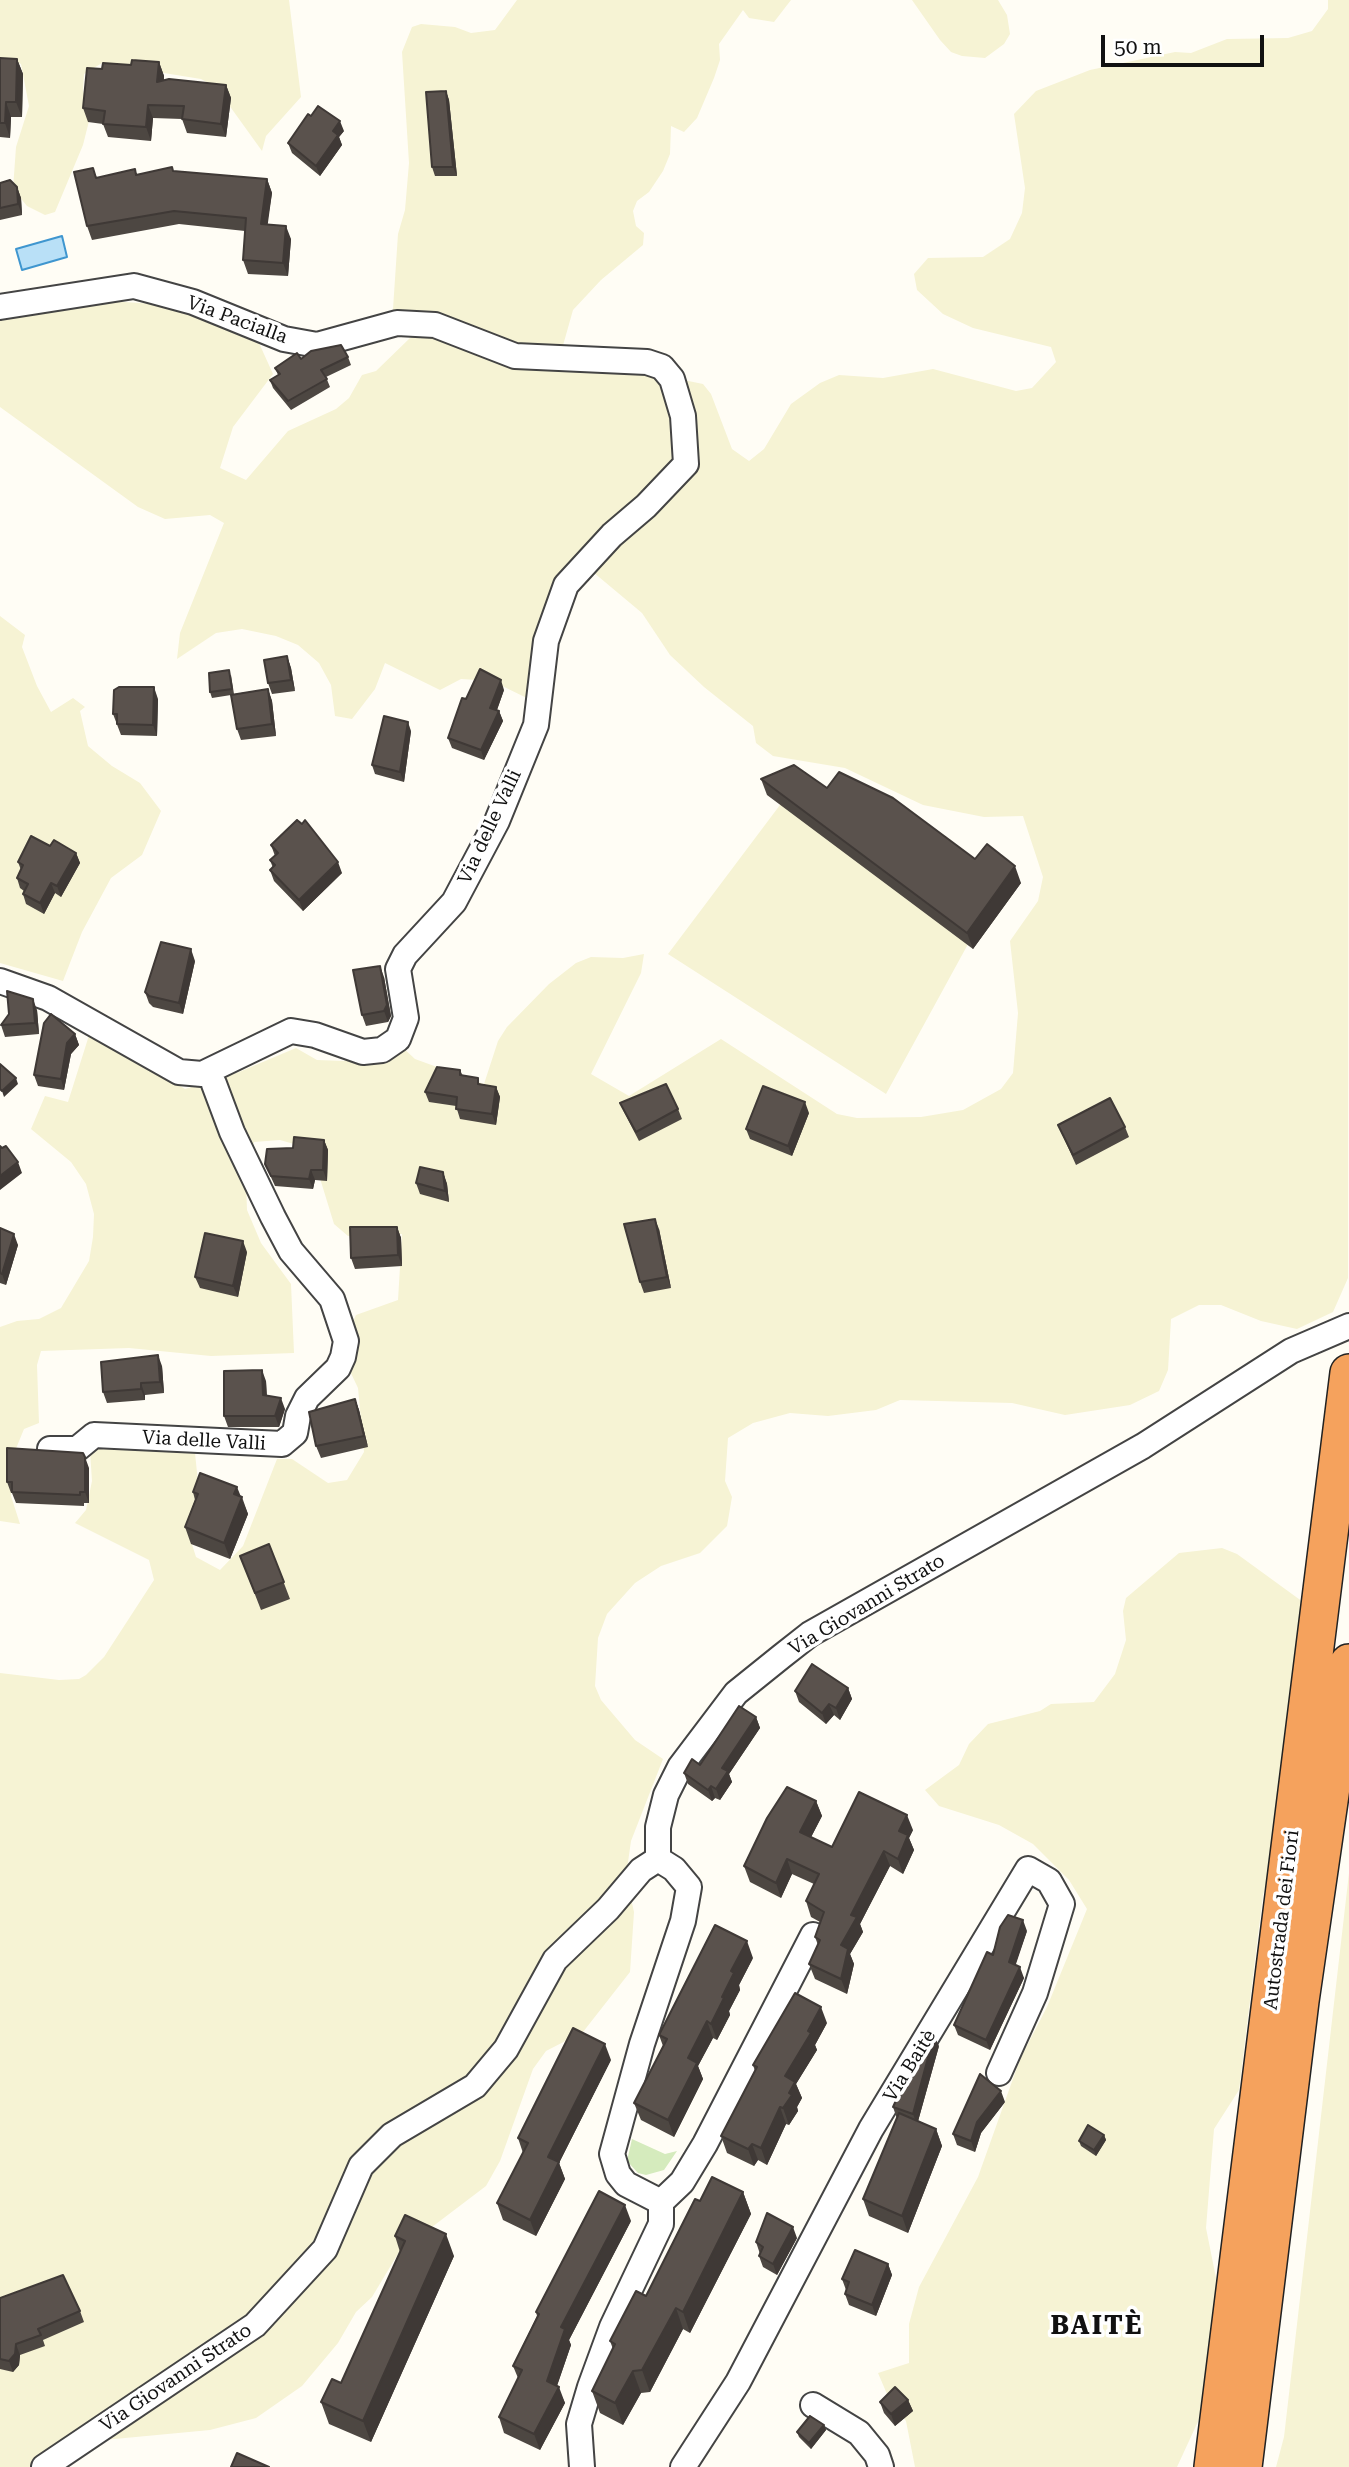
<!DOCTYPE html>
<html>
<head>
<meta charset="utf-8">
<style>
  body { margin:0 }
  #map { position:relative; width:1349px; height:2467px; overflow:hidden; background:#fffdf5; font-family:"Roboto Serif",serif }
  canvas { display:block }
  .scale { position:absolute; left:1101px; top:35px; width:163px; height:32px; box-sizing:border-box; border:4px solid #111; border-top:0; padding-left:9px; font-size:21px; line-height:24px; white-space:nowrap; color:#111; -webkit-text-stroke:5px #fff; paint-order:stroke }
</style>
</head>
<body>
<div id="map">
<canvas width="1349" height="2467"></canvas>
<div class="scale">50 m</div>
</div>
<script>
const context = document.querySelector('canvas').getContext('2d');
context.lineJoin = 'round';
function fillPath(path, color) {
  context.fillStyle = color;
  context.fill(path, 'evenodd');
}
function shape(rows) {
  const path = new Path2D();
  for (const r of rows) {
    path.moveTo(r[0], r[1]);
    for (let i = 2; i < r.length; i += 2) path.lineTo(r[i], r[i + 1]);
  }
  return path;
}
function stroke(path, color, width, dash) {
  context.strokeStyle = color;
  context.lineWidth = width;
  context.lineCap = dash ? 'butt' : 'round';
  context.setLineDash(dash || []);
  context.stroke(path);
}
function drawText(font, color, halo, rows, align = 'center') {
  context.font = font + ' "Roboto Serif",serif';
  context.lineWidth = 7;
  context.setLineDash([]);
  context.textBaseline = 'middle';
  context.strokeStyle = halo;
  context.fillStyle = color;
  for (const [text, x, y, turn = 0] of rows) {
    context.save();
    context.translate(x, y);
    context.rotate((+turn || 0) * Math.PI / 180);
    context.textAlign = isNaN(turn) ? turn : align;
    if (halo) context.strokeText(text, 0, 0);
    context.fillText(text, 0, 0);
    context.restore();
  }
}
fillPath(shape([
  [0,0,289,0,301,97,266,136,262,151,216,87,201,79,102,63,84,74,83,90,90,117,83,145,55,212,45,215,27,206,13,189,16,147,29,106,21,64,0,57],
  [517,0,791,0,774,22,749,18,743,10,719,44,720,60,714,78,697,118,684,132,671,126,670,154,663,171,649,192,637,201,633,211,636,226,644,233,643,245,601,280,573,310,562,349,635,370,703,384,711,394,732,449,749,461,764,449,791,404,820,383,839,375,883,378,933,369,1016,391,1032,388,1056,362,1051,347,973,328,943,314,917,290,914,274,928,258,983,257,1010,239,1022,213,1025,188,1014,114,1036,91,1090,70,1175,52,1191,53,1227,39,1288,38,1312,31,1328,9,1328,0,1349,0,1348,1278,1333,1312,1297,1329,1261,1321,1221,1305,1199,1305,1171,1319,1168,1370,1159,1391,1130,1405,1065,1415,1012,1403,900,1400,876,1410,828,1416,790,1413,753,1423,728,1438,725,1481,732,1497,727,1526,700,1553,661,1566,635,1583,607,1614,598,1638,595,1686,601,1700,635,1740,663,1759,631,1841,626,1876,634,1912,630,1972,583,2032,546,2051,533,2069,500,2161,486,2186,399,2252,372,2297,356,2312,338,2343,302,2386,256,2418,210,2430,104,2440,54,2467,0,2467,0,1673,59,1680,79,1679,86,1675,104,1657,154,1580,149,1560,75,1523,86,1510,92,1481,90,1451,93,1432,184,1440,195,1453,199,1492,189,1535,196,1557,220,1570,243,1546,277,1459,292,1459,328,1483,347,1480,364,1452,358,1388,348,1367,348,1332,356,1315,398,1300,402,1234,348,1236,334,1224,311,1149,280,1140,254,1142,246,1182,247,1210,261,1243,291,1284,294,1353,211,1356,129,1348,41,1351,37,1365,39,1423,24,1429,15,1451,11,1496,20,1524,0,1521,0,1327,17,1321,39,1319,61,1308,89,1261,93,1237,94,1214,86,1184,71,1162,31,1129,45,1096,68,1102,91,1029,185,1089,239,1072,296,1048,317,1060,344,1061,401,1046,415,1059,484,1084,498,1041,507,1027,549,984,576,963,591,957,623,958,644,954,641,973,591,1074,629,1096,721,1039,837,1114,857,1118,921,1117,963,1110,1001,1089,1013,1073,1018,1013,1010,941,1038,901,1043,877,1023,816,984,817,923,805,845,768,773,756,756,743,753,726,704,687,670,655,642,613,587,567,575,580,535,702,492,681,461,679,440,690,385,663,375,689,352,719,335,716,331,685,319,663,298,645,276,636,242,629,216,633,177,659,180,633,224,523,210,515,165,519,138,507,0,407,0,314,108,301,188,306,259,343,273,374,233,427,220,468,246,480,288,431,336,409,349,398,362,375,376,371,411,337,392,324,398,234,405,210,409,163,402,52,412,27,421,24,455,27,471,33,495,30],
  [912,0,998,0,1007,15,1010,34,1004,44,985,58,962,56,951,52,940,40],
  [0,616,25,635,22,647,37,686,51,712,73,698,85,707,80,711,88,746,112,766,140,783,161,811,142,855,111,878,82,932,63,981,0,963],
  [789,793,1008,871,886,1094,668,954],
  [1222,1548,1237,1554,1303,1602,1288,1795,1263,1895,1239,2090,1214,2129,1206,2228,1217,2283,1207,2402,1177,2467,915,2467,906,2421,890,2401,878,2373,909,2363,909,2324,919,2287,978,2177,1020,2059,1047,2007,1087,1909,1069,1880,1033,1844,999,1825,939,1806,925,1790,959,1765,969,1744,988,1724,1040,1711,1051,1704,1094,1702,1115,1674,1126,1640,1123,1611,1126,1598,1179,1553],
  [1349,1873,1349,2467,1276,2467,1284,2437]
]), '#f6f3d4');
fillPath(shape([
  [632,2139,665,2154,677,2151,664,2170,646,2175,638,2173,627,2161]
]), '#d5ebbd');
const water = shape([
  [62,236,67,257,22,270,16,249,62,236]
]);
fillPath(water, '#b9e0f7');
stroke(water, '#3f96cf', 2);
const minor = shape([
  [0,307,134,286,193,302,284,339,317,345,397,323,435,325,515,356,647,362,662,367,672,379,683,416,686,464,646,506,612,535,566,585,546,641,536,725,497,821,454,902,405,955,398,969,406,1018,398,1039,382,1050,363,1052,315,1035,291,1031,202,1074,179,1072,48,998,0,981],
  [50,1449,77,1449,94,1435,282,1444,295,1433,298,1416,307,1398,338,1368,343,1357,346,1341,332,1299,291,1251,273,1217,232,1132,214,1084],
  [658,1859,658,1827,666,1795,680,1767,736,1693,782,1656,810,1634,1143,1446,1291,1351,1349,1326],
  [661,2202,682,2182,705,2144,813,1935],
  [813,2405,859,2433,877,2455,881,2467],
  [44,2467,255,2325,325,2249,361,2166,392,2135,475,2086,506,2049,555,1960,608,1909,641,1870,658,1859],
  [582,2467,579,2424,590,2387,612,2327,661,2224,661,2202,626,2184,618,2174,612,2154,642,2044,683,1921,689,1887,674,1869,658,1859],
  [683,2467,738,2382,871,2129,1028,1869,1049,1881,1062,1904,1035,1993,999,2073]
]);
const highway = shape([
  [1213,2467,1349,1373],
  [1243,2467,1300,2001,1349,1663]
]);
stroke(minor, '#444', 28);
stroke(highway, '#222', 40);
stroke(minor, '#fff', 24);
stroke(highway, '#f5a25d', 37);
fillPath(shape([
  [0,58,17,59,23,74,22,117,11,117,10,138,0,137],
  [159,62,164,76,164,80,226,85,231,98,226,137,187,133,182,119,153,118,151,141,108,137,103,124,88,122,83,108,102,69],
  [446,91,449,100,457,176,435,176,432,167],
  [344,131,339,137,342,145,320,176,292,153,288,143],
  [135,169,137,175,173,171,267,179,272,193,267,224,291,239,288,276,248,274,243,260,245,231,179,224,92,240,87,226,97,178],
  [0,183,17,187,21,198,22,215,0,220],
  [348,357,351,365,326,377,330,387,291,410,273,388,270,380,278,375,275,368,301,359],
  [287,656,291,668,295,691,272,694,268,683],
  [231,675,234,694,268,689,272,701,276,736,241,740,237,729,231,695,212,698,210,692],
  [504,690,497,710,499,711,503,721,484,760,452,748,448,738,466,699],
  [158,699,157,736,121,735,113,714],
  [411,731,404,782,375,774,372,765],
  [761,779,827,788,975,859,1021,883,973,949,767,795],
  [271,845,342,873,303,911,274,881,270,870,273,868,270,860,275,856],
  [50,846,76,853,80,863,61,897,55,893,44,914,26,904,23,894,24,891,20,888,17,878,21,870,18,862],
  [195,961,183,1014,153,1007,149,1003,145,992],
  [384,977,391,1016,388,1022,366,1026,362,1015],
  [37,1010,39,1034,5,1037,1,1025],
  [75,1034,79,1045,71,1054,64,1090,38,1086,34,1075],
  [460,1070,463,1076,481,1084,496,1087,500,1097,496,1125,460,1119,456,1106,429,1102,425,1092],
  [620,1103,678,1109,682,1119,639,1141,624,1112],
  [809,1113,792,1156,750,1139,746,1129],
  [1058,1125,1125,1127,1129,1137,1076,1165],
  [324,1140,328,1150,327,1181,315,1180,313,1189,275,1186,265,1164,293,1148],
  [443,1172,447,1184,449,1202,420,1194,416,1183],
  [397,1227,401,1238,402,1266,355,1269,351,1258],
  [0,1228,18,1245,6,1285,0,1283],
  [659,1229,671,1288,644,1293,640,1282],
  [247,1252,238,1297,200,1288,195,1277],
  [162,1366,164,1393,145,1395,145,1400,107,1403,103,1392],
  [266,1381,267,1396,285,1409,279,1427,228,1427,224,1416],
  [355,1399,359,1410,368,1447,321,1458,316,1446],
  [89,1468,89,1503,84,1503,84,1506,16,1503,12,1493,11,1493,7,1482],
  [193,1492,242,1497,248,1514,230,1559,191,1544,185,1527,195,1500],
  [269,1544,290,1599,261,1610,240,1556],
  [848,1688,852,1699,840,1720,834,1715,826,1724,799,1702,795,1691],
  [756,1717,760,1728,729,1774,732,1782,720,1800,715,1798,712,1801,688,1784,684,1773,700,1765],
  [816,1801,822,1816,811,1837,832,1847,913,1830,909,1838,914,1850,903,1874,890,1866,860,1924,863,1932,850,1954,854,1964,847,1994,815,1979,809,1964,818,1945,815,1937,820,1922,811,1917,806,1901,814,1884,792,1874,781,1898,750,1882,744,1866],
  [1027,1931,1015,1965,1024,1978,990,2050,958,2035,954,2025],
  [753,1958,739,1985,740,1990,729,2011,730,2015,717,2040,713,2038,698,2066,703,2079,674,2137,641,2120,634,2103,663,2046,659,2035],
  [827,2023,815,2045,817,2050,796,2084,802,2098,797,2107,798,2111,789,2125,786,2124,767,2165,758,2160,754,2166,727,2153,721,2136,755,2071,753,2065],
  [939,2046,918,2121,936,2129,942,2146,908,2233,869,2216,863,2199,897,2119,893,2107],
  [611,2060,559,2163,565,2179,536,2236,503,2220,497,2203,523,2153,518,2138],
  [1005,2102,981,2133,975,2152,957,2145,953,2134],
  [1104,2135,1106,2140,1096,2156,1081,2146,1079,2141],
  [743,2192,751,2214,690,2333,683,2329,650,2392,641,2393,623,2425,600,2413,592,2391,613,2349,610,2341,646,2296,700,2201],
  [631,2221,569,2340,571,2345,557,2386,565,2403,540,2450,504,2433,499,2417,518,2378,513,2366,537,2316,536,2312],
  [395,2236,454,2256,371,2442,329,2424,321,2402,341,2383,400,2252],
  [797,2238,777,2275,763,2267,759,2256,760,2254,756,2242],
  [888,2264,892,2275,876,2316,849,2305,845,2294,846,2290,842,2279],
  [0,2298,80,2311,84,2322,43,2340,45,2346,20,2355,19,2365,13,2372,0,2369],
  [908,2400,913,2411,895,2426,884,2413,880,2402],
  [824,2425,826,2430,811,2449,799,2437,797,2432]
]), '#4d4742');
fillPath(shape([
  [17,59,23,74,22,117,16,102],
  [159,62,164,76,162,95,157,82],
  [226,85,231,98,226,137,221,124],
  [446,91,449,100,457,176,453,167],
  [6,102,11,117,10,138,5,123],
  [148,105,153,118,151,141,146,127],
  [340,121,344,131,339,137,342,145,320,176,316,166,333,131],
  [267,179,272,193,266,237,261,224],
  [17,187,21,198,22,215,18,204],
  [286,226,291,239,288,276,283,263],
  [287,656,291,668,295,691,291,680],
  [501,680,504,690,494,718,490,708],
  [154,687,158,699,157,736,153,725],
  [268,689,272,701,276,736,272,724],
  [499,711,503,721,484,760,481,750],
  [408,722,411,731,404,782,400,772],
  [76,853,80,863,61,897,57,886],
  [338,862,342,873,303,911,299,900],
  [1015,866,1021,883,973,949,967,933],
  [51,883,55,893,44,914,40,903],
  [191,949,195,961,183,1014,179,1003],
  [380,966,384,977,391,1016,388,1022,384,1011],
  [33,999,37,1010,39,1034,35,1023],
  [75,1034,79,1045,71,1054,64,1090,61,1079,67,1043],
  [16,1078,18,1084,4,1097,2,1091],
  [496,1087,500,1097,496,1125,492,1114],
  [805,1102,809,1113,792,1156,788,1146],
  [324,1140,328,1150,327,1181,323,1170],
  [18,1162,22,1173,0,1190,0,1176],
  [311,1170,315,1180,313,1189,309,1179],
  [443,1172,447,1184,449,1202,445,1191],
  [655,1219,659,1229,671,1288,667,1277],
  [397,1227,401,1238,402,1266,398,1255],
  [14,1234,18,1245,6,1285,2,1274],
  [243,1241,247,1252,238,1297,233,1286],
  [158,1355,162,1366,164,1393,160,1382],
  [262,1370,266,1381,267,1406,263,1395],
  [141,1383,145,1395,145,1400,141,1389],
  [281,1398,285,1409,279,1427,275,1416],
  [355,1399,359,1410,368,1447,364,1436],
  [85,1457,89,1468,89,1503,85,1492],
  [237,1487,248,1514,230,1559,224,1543,234,1494],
  [848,1688,852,1699,840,1720,836,1708],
  [829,1704,834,1715,826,1724,822,1713],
  [756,1717,760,1728,729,1774,732,1782,720,1800,716,1789,722,1768],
  [711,1786,715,1798,712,1801,708,1790],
  [816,1801,822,1816,806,1847,800,1832],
  [907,1815,913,1830,909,1838,914,1850,903,1874,898,1859,899,1831],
  [884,1851,890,1866,860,1924,863,1932,850,1954,854,1964,847,1994,841,1979,841,1945,851,1915],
  [787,1859,792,1874,781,1898,776,1883],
  [1023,1920,1027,1931,1013,1973,1009,1962],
  [747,1941,753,1958,739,1985,740,1990,729,2011,730,2015,717,2040,711,2024,731,1971],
  [1020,1967,1024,1978,990,2050,986,2040],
  [821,2007,827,2023,815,2045,817,2050,796,2084,802,2098,797,2107,798,2111,789,2125,783,2108,785,2076],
  [707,2021,713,2038,698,2066,703,2079,674,2137,668,2120,688,2058],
  [934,2035,939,2046,917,2125,913,2114],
  [605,2044,611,2060,559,2163,565,2179,536,2236,530,2220,548,2157],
  [1001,2091,1005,2102,981,2133,975,2152,971,2141,977,2122],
  [780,2107,786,2124,767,2165,761,2148],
  [936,2129,942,2146,908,2233,902,2216],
  [1104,2135,1106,2140,1096,2156,1094,2150],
  [752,2144,758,2160,754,2166,748,2149],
  [743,2192,751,2214,690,2333,683,2312],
  [625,2205,631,2221,569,2340,571,2345,553,2397,547,2381,561,2327],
  [793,2227,797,2238,777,2275,773,2264],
  [446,2234,454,2256,371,2442,363,2421],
  [888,2264,892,2275,876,2316,872,2305],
  [676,2308,683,2329,650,2392,642,2370],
  [16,2344,20,2355,19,2365,13,2372,9,2361],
  [633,2371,641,2393,623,2425,615,2403],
  [559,2387,565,2403,540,2450,534,2434],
  [908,2400,913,2411,895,2426,891,2414],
  [824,2425,826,2430,811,2449,809,2443]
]), '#3f3936');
const building = shape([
  [0,58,17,59,16,102,6,102,5,123,0,123,0,58],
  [132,60,159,62,157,82,169,79,226,85,221,124,182,119,184,106,148,105,146,127,103,124,105,111,83,108,87,68,102,69,103,63,131,65,132,60],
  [446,91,453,167,432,167,426,92,446,91],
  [318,106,340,121,333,131,338,135,316,166,288,143,308,114,311,116,318,106],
  [172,167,173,171,267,179,261,224,286,226,283,263,243,260,246,218,174,211,87,226,74,172,93,168,96,178,135,169,136,175,172,167],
  [10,180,17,187,18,204,0,208,0,183,10,180],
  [341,345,348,357,321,370,327,379,288,401,270,380,280,374,275,368,297,353,301,359,311,351,341,345],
  [287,656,291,680,268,683,264,660,287,656],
  [480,669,501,680,490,708,499,711,481,750,448,738,462,698,466,699,480,669],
  [229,670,232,689,210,692,209,673,229,670],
  [119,687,154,687,153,725,117,724,117,714,113,714,114,690,119,687],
  [268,689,272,724,237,729,231,695,268,689],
  [384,716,408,722,400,772,372,765,384,716],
  [794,765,827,788,839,772,893,798,975,859,987,844,1015,866,967,933,761,779,794,765],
  [297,820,302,824,305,820,338,862,299,900,270,870,275,865,270,860,278,853,271,845,297,820],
  [31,836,50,846,54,840,76,853,57,886,51,883,40,903,23,894,28,884,17,878,23,865,18,862,31,836],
  [161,942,191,949,179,1003,149,996,145,992,161,942],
  [380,966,387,1005,384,1011,362,1015,353,970,380,966],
  [7,991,33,999,35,1023,1,1025,9,1014,7,991],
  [51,1014,75,1034,67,1043,61,1079,34,1075,44,1023,51,1014],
  [0,1064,16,1078,2,1091,0,1089,0,1064],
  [437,1067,460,1070,460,1075,478,1078,478,1084,496,1087,492,1114,456,1109,457,1097,425,1092,437,1067],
  [666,1084,678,1109,636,1132,620,1103,666,1084],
  [763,1086,805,1102,788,1146,746,1129,763,1086],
  [1110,1098,1125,1127,1073,1155,1058,1125,1110,1098],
  [294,1137,324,1140,323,1170,311,1170,309,1179,271,1176,265,1164,267,1149,293,1148,294,1137],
  [0,1146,2,1148,6,1146,18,1162,0,1176,0,1146],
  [420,1167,443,1172,445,1191,416,1183,420,1167],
  [655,1219,667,1277,640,1282,624,1224,655,1219],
  [350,1227,397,1227,398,1255,351,1258,350,1227],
  [0,1228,14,1234,2,1274,0,1273,0,1228],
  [205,1233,243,1241,233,1286,195,1277,205,1233],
  [158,1355,160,1382,141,1383,141,1389,103,1392,101,1362,158,1355],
  [262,1370,263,1395,281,1398,275,1416,224,1416,224,1371,262,1370],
  [355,1399,364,1436,316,1446,309,1412,355,1399],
  [7,1448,83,1453,85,1457,85,1492,80,1492,80,1495,12,1492,12,1482,7,1482,7,1448],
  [200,1473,237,1487,234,1494,242,1497,224,1543,185,1527,198,1494,193,1492,200,1473],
  [269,1544,284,1582,255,1593,240,1556,269,1544],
  [812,1664,848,1688,836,1708,829,1704,822,1713,795,1691,812,1664],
  [739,1706,756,1717,722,1768,728,1771,716,1789,711,1786,708,1790,684,1773,692,1759,700,1765,739,1706],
  [787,1787,816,1801,800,1832,832,1847,859,1792,907,1815,899,1831,908,1835,898,1859,884,1851,851,1915,857,1917,841,1945,848,1949,841,1979,809,1964,820,1940,815,1937,824,1912,806,1901,819,1874,787,1859,776,1883,744,1866,767,1818,787,1787],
  [1008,1915,1023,1920,1009,1962,1020,1967,986,2040,954,2025,987,1952,993,1955,1000,1927,1008,1915],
  [715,1925,747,1941,731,1971,734,1973,722,1997,724,1998,711,2024,707,2021,688,2058,697,2063,668,2120,634,2103,667,2039,659,2035,715,1925],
  [795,1993,821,2007,808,2031,811,2033,785,2076,795,2082,789,2093,792,2095,783,2108,780,2107,761,2148,752,2144,748,2149,721,2136,757,2067,753,2065,795,1993],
  [573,2028,605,2044,548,2157,559,2162,530,2220,497,2203,528,2143,518,2138,573,2028],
  [934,2035,913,2114,893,2107,898,2096,934,2035],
  [980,2074,1001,2091,977,2122,971,2141,953,2134,980,2074],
  [899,2113,936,2129,902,2216,863,2199,899,2113],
  [1088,2125,1104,2135,1094,2150,1079,2141,1088,2125],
  [712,2177,743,2192,683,2312,676,2308,642,2370,633,2371,615,2403,592,2391,615,2344,610,2341,636,2291,646,2296,695,2199,700,2201,712,2177],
  [599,2191,625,2205,561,2327,565,2329,547,2381,559,2387,534,2434,499,2417,522,2370,513,2366,539,2314,536,2312,599,2191],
  [767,2213,793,2227,773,2264,759,2256,763,2247,756,2242,767,2213],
  [405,2215,446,2234,363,2421,321,2402,332,2379,341,2383,405,2241,395,2236,405,2215],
  [855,2250,888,2264,872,2305,845,2294,849,2282,842,2279,855,2250],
  [63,2275,80,2311,38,2329,41,2335,16,2344,15,2354,9,2361,0,2359,0,2298,63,2275],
  [895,2387,908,2400,891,2414,880,2402,895,2387],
  [810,2416,824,2425,809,2443,797,2432,810,2416],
  [237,2453,269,2467,231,2467,237,2453]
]);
fillPath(building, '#5a524d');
stroke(building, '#3f3936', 2);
drawText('19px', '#111', '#fff', [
  ["Via Pacialla",237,320,20],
  ["Via delle Valli",490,827,-65],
  ["Via delle Valli",204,1441,3],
  ["Via Giovanni Strato",867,1605,-31],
  ["Autostrada dei Fiori",1282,1920,-83],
  ["Via Baitè",910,2066,-58],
  ["Via Giovanni Strato",176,2378,-34]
]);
context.letterSpacing = '2px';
drawText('bold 26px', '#111', '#fff', [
  ["BAITÈ",1097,2326]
]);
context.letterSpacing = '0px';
</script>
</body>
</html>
